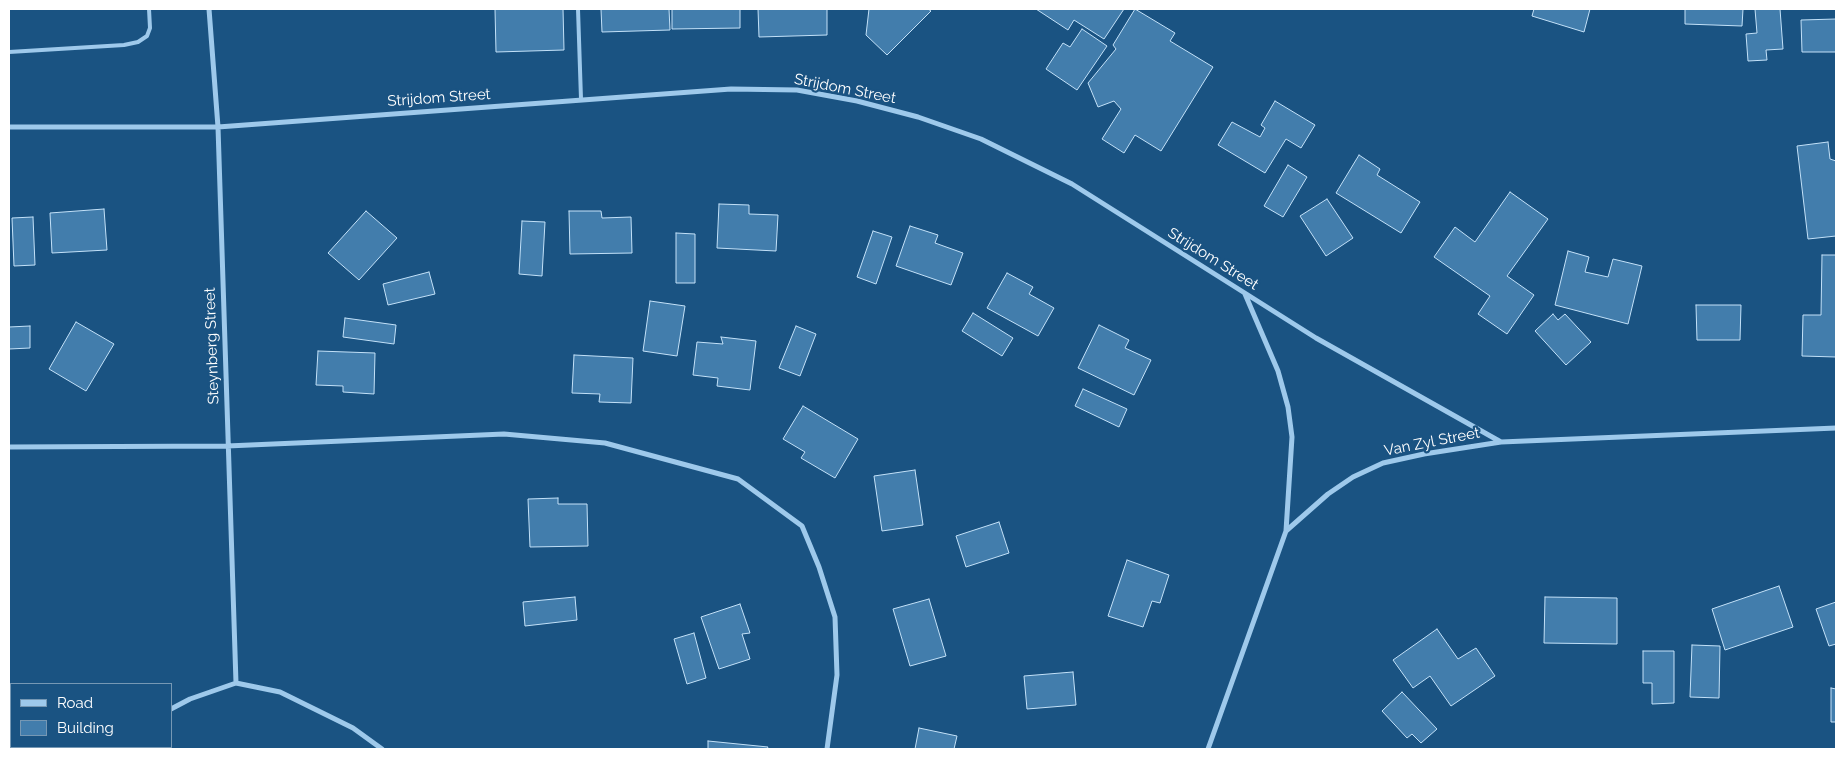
<!DOCTYPE html>
<html>
<head>
<meta charset="utf-8">
<style>
  body { margin:0 }
  #map { position:relative; width:1845px; height:758px; overflow:hidden; background:#1a5382; font-family:Raleway,sans-serif }
  canvas { display:block }
  .frame { position:absolute; inset:0; border:10px solid #fff; pointer-events:none }
  .legend { position:absolute; left:10px; top:683px; width:162px; height:65px; box-sizing:border-box; background:#1a5382; border:1px solid #7698b4; margin:0; padding:6px 9px; list-style:none; font-size:15px; color:#fff }
  .legend li { display:flex; align-items:center; gap:10px; height:25px }
  .legend b { width:25px; border:1px solid #7698b4 }
</style>
</head>
<body>
<div id="map">
<canvas width="1845" height="758"></canvas>
<div class="frame"></div>
<ul class="legend">
<li><b style="height:6px;background:#9ec9eb"></b>Road</li>
<li><b style="height:14px;background:#427dac"></b>Building</li>
</ul>
</div>
<script>
const context = document.querySelector('canvas').getContext('2d');
context.lineJoin = 'round';
function fillPath(path, color) {
  context.fillStyle = color;
  context.fill(path, 'evenodd');
}
function shape(rows) {
  const path = new Path2D();
  for (const r of rows) {
    path.moveTo(r[0], r[1]);
    for (let i = 2; i < r.length; i += 2) path.lineTo(r[i], r[i + 1]);
  }
  return path;
}
function stroke(path, color, width, dash) {
  context.strokeStyle = color;
  context.lineWidth = width;
  context.lineCap = dash ? 'butt' : 'round';
  context.setLineDash(dash || []);
  context.stroke(path);
}
function drawText(font, color, halo, rows, align = 'center') {
  context.font = font + ' Raleway,sans-serif';
  context.lineWidth = 4.5;
  context.setLineDash([]);
  context.textBaseline = 'middle';
  context.strokeStyle = halo;
  context.fillStyle = color;
  for (const [text, x, y, turn = 0] of rows) {
    context.save();
    context.translate(x, y);
    context.rotate((+turn || 0) * Math.PI / 180);
    context.textAlign = isNaN(turn) ? turn : align;
    if (halo) context.strokeText(text, 0, 0);
    context.fillText(text, 0, 0);
    context.restore();
  }
}
const building = shape([
  [495,9,563,9,564,50,496,52,495,9],
  [601,9,669,9,670,30,602,32,601,9],
  [672,9,740,9,740,28,672,29,672,9],
  [758,9,827,9,827,35,759,37,758,9],
  [869,9,928,9,931,11,887,55,866,35,869,9],
  [1036,9,1124,9,1104,39,1074,20,1068,30,1036,9],
  [1135,9,1175,33,1170,41,1213,67,1161,151,1135,135,1124,153,1102,139,1121,109,1114,101,1098,107,1088,83,1116,49,1113,45,1135,9],
  [1534,9,1590,9,1584,32,1532,16,1534,9],
  [1685,9,1743,9,1742,26,1685,24,1685,9],
  [1755,9,1780,9,1783,49,1766,50,1767,60,1748,61,1746,34,1757,33,1755,9],
  [1836,19,1836,52,1802,52,1801,20,1836,19],
  [1082,29,1107,46,1077,90,1046,69,1063,43,1070,47,1082,29],
  [1275,101,1315,125,1301,148,1286,139,1265,173,1218,145,1232,122,1260,137,1265,128,1261,125,1275,101],
  [1828,142,1830,159,1836,161,1836,236,1808,239,1797,146,1828,142],
  [1359,155,1380,169,1377,175,1420,202,1401,233,1336,193,1359,155],
  [1288,165,1307,177,1283,217,1264,206,1288,165],
  [1510,192,1548,219,1507,276,1534,295,1507,334,1478,314,1490,296,1434,257,1455,227,1475,242,1510,192],
  [1327,199,1353,238,1326,256,1300,216,1327,199],
  [719,204,749,205,749,214,778,215,776,251,717,248,719,204],
  [104,209,107,250,52,253,50,213,104,209],
  [366,211,397,238,359,280,328,253,366,211],
  [569,211,601,211,602,218,631,217,632,253,570,254,569,211],
  [33,217,35,265,14,266,12,218,33,217],
  [522,221,545,222,542,276,519,274,522,221],
  [910,226,938,235,935,243,963,253,951,285,896,266,910,226],
  [873,231,892,237,876,284,857,277,873,231],
  [676,233,695,234,695,283,676,283,676,233],
  [1568,251,1589,257,1585,272,1608,277,1613,259,1642,266,1628,324,1555,305,1568,251],
  [1822,255,1836,255,1836,357,1802,356,1803,315,1821,315,1822,255],
  [429,272,435,294,388,305,383,284,429,272],
  [1007,273,1033,287,1029,294,1054,308,1038,336,987,308,1007,273],
  [650,301,685,306,677,356,643,351,650,301],
  [1696,305,1741,305,1740,340,1697,340,1696,305],
  [973,313,1013,338,1002,356,962,331,973,313],
  [1553,314,1558,320,1565,314,1591,342,1566,365,1535,331,1553,314],
  [345,318,396,325,394,344,343,337,345,318],
  [76,322,114,344,86,391,49,369,76,322],
  [1099,325,1129,340,1125,348,1151,360,1134,395,1078,368,1099,325],
  [30,326,30,348,9,349,9,327,30,326],
  [796,326,816,334,800,376,779,368,796,326],
  [721,337,756,341,750,390,717,386,718,378,693,375,697,342,723,344,721,337],
  [318,351,375,353,374,394,343,392,343,386,316,385,318,351],
  [574,355,633,358,631,403,599,402,600,394,572,393,574,355],
  [1083,389,1127,409,1119,427,1075,406,1083,389],
  [803,406,858,439,835,478,801,458,805,452,783,439,803,406],
  [915,470,923,525,882,531,874,476,915,470],
  [558,498,558,504,587,504,588,546,530,547,528,499,558,498],
  [999,522,1009,553,966,567,956,536,999,522],
  [1127,560,1169,575,1160,603,1152,601,1143,627,1108,616,1127,560],
  [1779,586,1793,627,1725,650,1712,609,1779,586],
  [575,597,577,620,525,626,523,602,575,597],
  [1545,597,1617,598,1617,644,1544,643,1545,597],
  [929,599,946,656,910,666,893,609,929,599],
  [1836,602,1836,644,1829,646,1816,609,1836,602],
  [740,604,750,633,742,634,750,659,719,669,701,617,740,604],
  [1437,629,1458,659,1476,648,1495,676,1451,706,1430,676,1413,688,1393,660,1437,629],
  [694,633,706,678,687,684,674,639,694,633],
  [1692,645,1720,646,1719,698,1690,697,1692,645],
  [1643,651,1674,651,1674,703,1652,704,1652,683,1643,683,1643,651],
  [1073,672,1076,705,1027,709,1024,676,1073,672],
  [1831,688,1836,689,1836,722,1831,722,1831,688],
  [1402,692,1437,729,1421,743,1412,734,1407,738,1382,711,1402,692],
  [919,728,957,736,954,749,915,749,919,728],
  [708,741,768,747,767,749,708,749,708,741]
]);
fillPath(building, '#427dac');
stroke(building, '#c3e1f8', 1);
stroke(shape([
  [578,9,581,99],
  [9,52,124,45,138,42,147,36,150,28,149,9]
]), '#9ec9eb', 4);
stroke(shape([
  [209,9,218,127,236,683],
  [9,127,218,127,731,89,797,90,857,101,918,117,981,139,1072,184,1316,338,1501,442],
  [1245,294,1278,371,1288,407,1292,437,1286,531],
  [9,447,227,446,504,434,605,443,738,479,802,526,819,567,835,617,837,675,827,749],
  [236,683,280,692,353,728,382,749],
  [171,709,190,699,236,683],
  [103,749,107,747],
  [1208,749,1286,531,1328,494,1353,477,1383,463,1424,454,1501,442,1836,428]
]), '#9ec9eb', 5);
drawText('15px', '#fff', '#1a5382', [
  ["Strijdom Street",845,89,11],
  ["Strijdom Street",439,98,-4],
  ["Strijdom Street",1213,259,32],
  ["Steynberg Street",212,346,-92],
  ["Van Zyl Street",1432,442,-11]
]);
</script>
</body>
</html>
